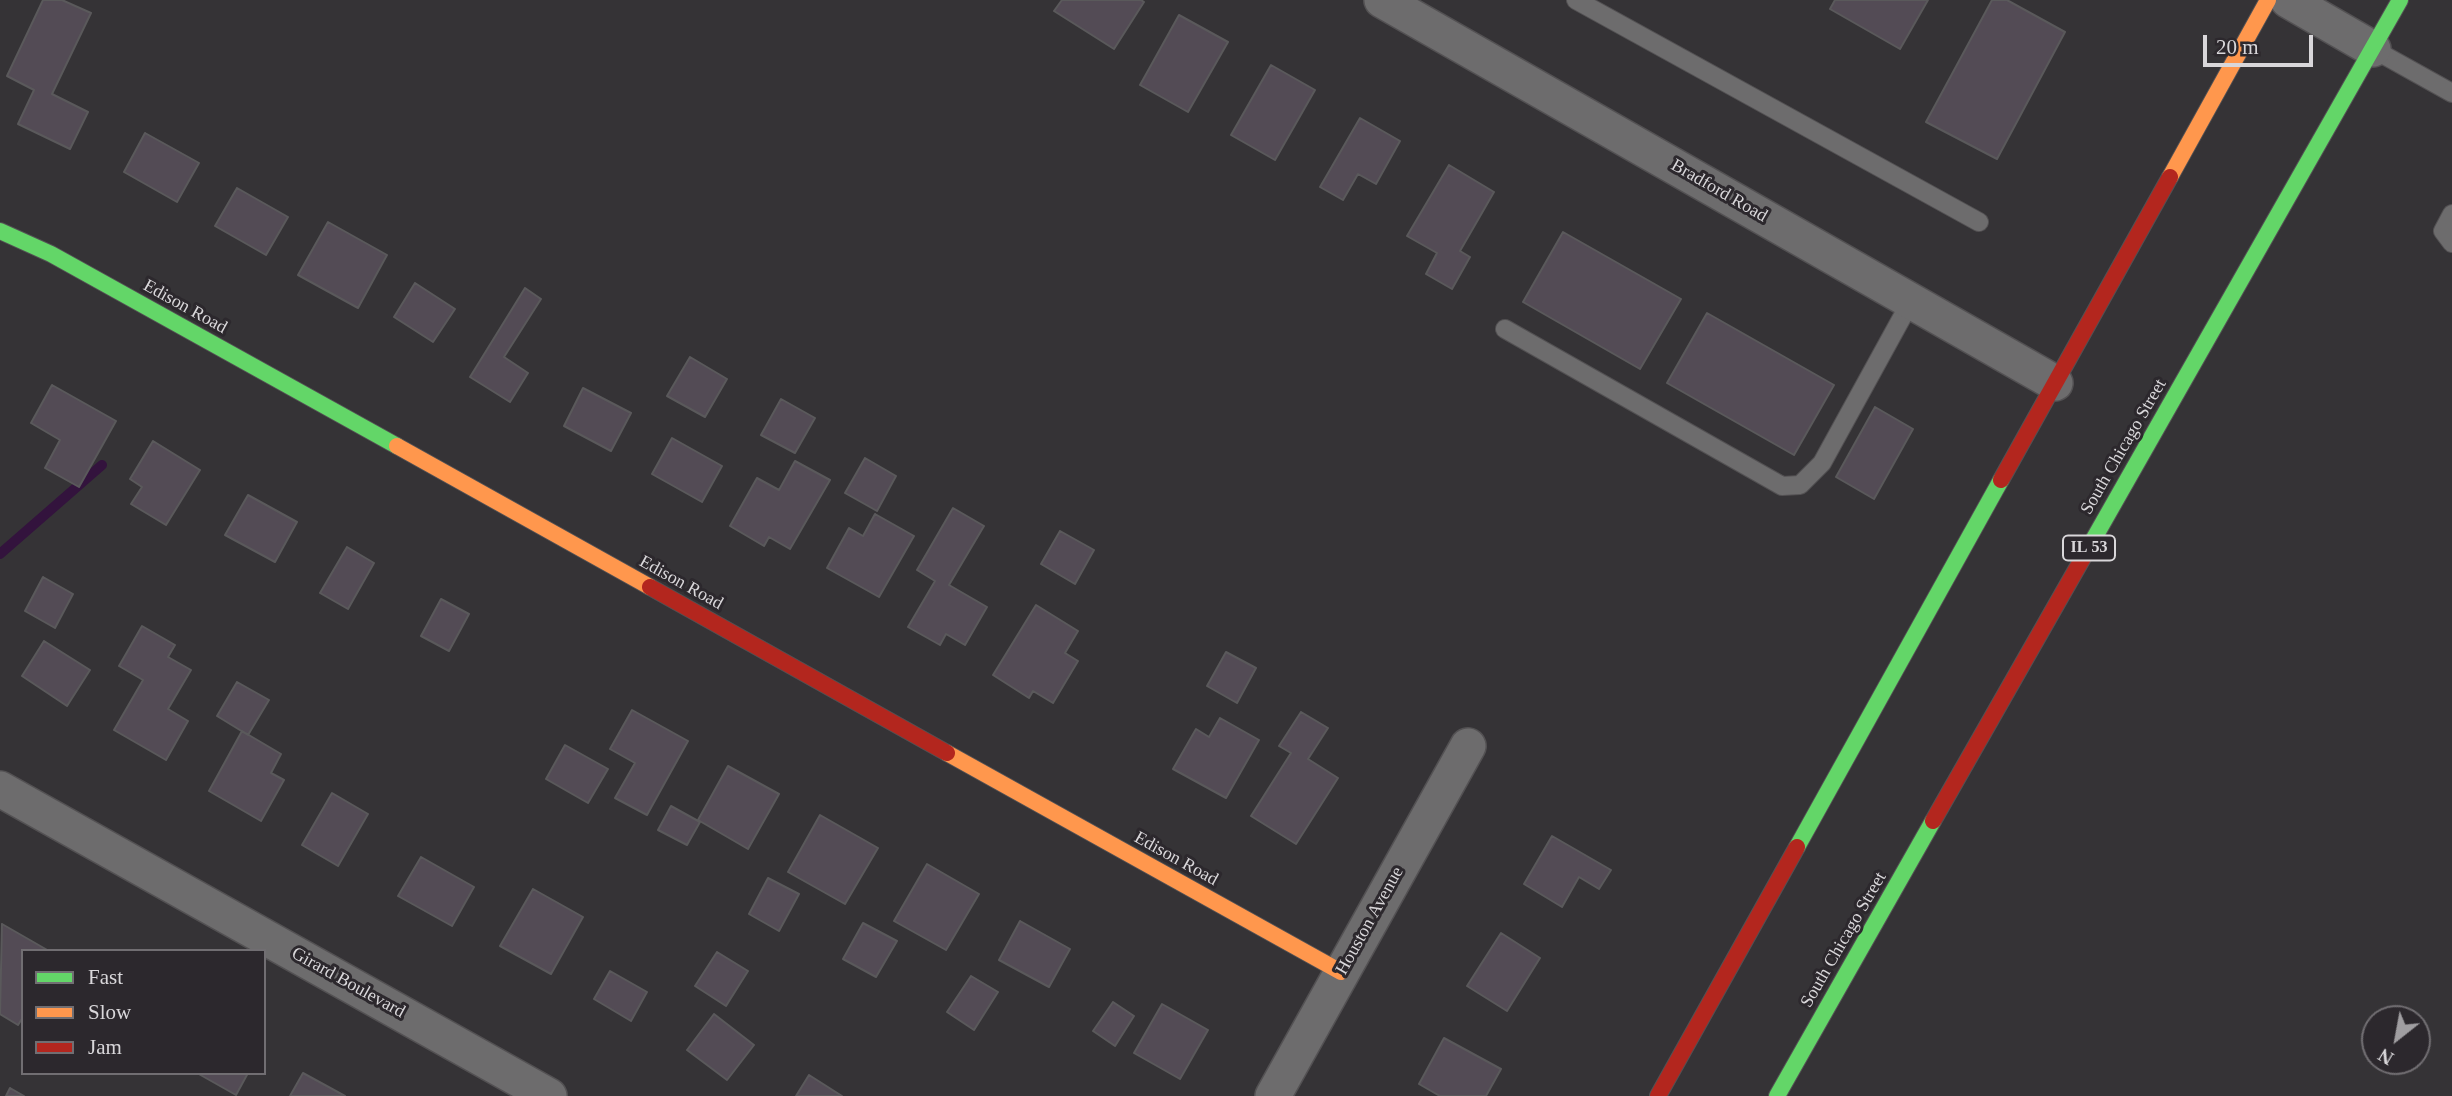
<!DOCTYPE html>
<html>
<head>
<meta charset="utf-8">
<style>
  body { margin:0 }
  #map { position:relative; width:2452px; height:1096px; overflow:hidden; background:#353336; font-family:"Times New Roman",serif }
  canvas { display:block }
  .legend { position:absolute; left:21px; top:949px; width:245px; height:126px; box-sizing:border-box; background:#2c282d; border:2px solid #716e72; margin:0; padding:9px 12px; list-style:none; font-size:21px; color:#d9d7da }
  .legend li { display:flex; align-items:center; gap:14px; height:35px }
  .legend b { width:35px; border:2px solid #716e72 }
  .north { position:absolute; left:2361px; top:1005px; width:70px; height:70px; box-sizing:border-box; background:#2c282d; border:2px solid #716e72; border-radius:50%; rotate:211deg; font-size:19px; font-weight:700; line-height:28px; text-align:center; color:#d9d7da }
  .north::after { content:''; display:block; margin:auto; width:24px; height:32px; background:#a09ea1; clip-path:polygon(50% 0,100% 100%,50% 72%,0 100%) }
  .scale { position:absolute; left:2203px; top:35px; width:110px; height:32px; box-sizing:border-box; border:4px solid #d9d7da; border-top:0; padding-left:9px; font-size:21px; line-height:24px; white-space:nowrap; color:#d9d7da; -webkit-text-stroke:5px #2c282d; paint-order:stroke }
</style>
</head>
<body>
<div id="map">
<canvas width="2452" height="1096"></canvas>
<ul class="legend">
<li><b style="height:9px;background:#63d668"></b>Fast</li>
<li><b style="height:9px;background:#ff974d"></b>Slow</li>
<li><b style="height:9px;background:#b3261e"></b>Jam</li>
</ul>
<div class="north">N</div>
<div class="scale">20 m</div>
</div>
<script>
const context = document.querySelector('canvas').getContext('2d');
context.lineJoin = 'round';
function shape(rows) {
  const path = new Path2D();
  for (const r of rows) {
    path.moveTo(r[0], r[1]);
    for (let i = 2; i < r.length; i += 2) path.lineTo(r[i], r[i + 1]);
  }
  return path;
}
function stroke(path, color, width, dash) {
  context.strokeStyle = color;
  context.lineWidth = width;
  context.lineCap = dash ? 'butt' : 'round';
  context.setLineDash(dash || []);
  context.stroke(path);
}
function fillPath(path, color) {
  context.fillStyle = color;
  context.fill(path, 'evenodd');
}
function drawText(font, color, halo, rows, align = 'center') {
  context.font = font + ' "Times New Roman",serif';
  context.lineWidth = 6;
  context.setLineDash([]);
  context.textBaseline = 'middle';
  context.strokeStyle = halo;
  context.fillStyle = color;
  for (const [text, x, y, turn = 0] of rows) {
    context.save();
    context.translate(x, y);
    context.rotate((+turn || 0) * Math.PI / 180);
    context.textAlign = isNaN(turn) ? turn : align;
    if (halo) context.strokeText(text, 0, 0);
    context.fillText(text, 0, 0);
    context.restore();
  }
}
stroke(shape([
  [0,554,102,465]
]), '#33133d', 10);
const building = shape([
  [43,0,62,0,91,13,52,94,88,112,70,149,18,124,34,90,7,76,43,0],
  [1062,0,1141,0,1144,2,1114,49,1054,11,1062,0],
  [1835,0,1928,0,1900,49,1830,9,1835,0],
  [1992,0,2007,0,2065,32,1997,159,1926,122,1992,0],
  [1179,15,1228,42,1188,112,1140,85,1179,15],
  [1271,65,1315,90,1275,160,1231,135,1271,65],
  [1360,118,1400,141,1376,184,1358,174,1343,200,1320,187,1360,118],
  [145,133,199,163,177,202,124,172,145,133],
  [1449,165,1494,192,1460,251,1470,257,1452,289,1426,274,1437,253,1407,236,1449,165],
  [237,188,288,217,266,255,215,226,237,188],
  [328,222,387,255,358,308,298,275,328,222],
  [1563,232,1681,299,1640,369,1523,302,1563,232],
  [415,283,455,309,433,342,394,317,415,283],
  [525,288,541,299,504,357,528,373,510,402,470,377,525,288],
  [1707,313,1834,385,1794,455,1667,383,1707,313],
  [690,357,727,379,705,417,667,396,690,357],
  [52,385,116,421,79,487,45,468,60,440,31,423,52,385],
  [583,388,631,413,611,451,564,426,583,388],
  [781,399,815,418,795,453,761,435,781,399],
  [1875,407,1913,429,1874,499,1836,477,1875,407],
  [672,438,722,466,702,502,652,474,672,438],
  [153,441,200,470,166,525,131,504,142,487,130,479,153,441],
  [865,458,896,476,877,511,845,493,865,458],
  [795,461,830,480,790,549,769,537,764,546,730,526,757,478,779,490,795,461],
  [248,495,297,522,275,562,225,535,248,495],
  [953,508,984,526,949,585,987,607,965,645,946,634,940,645,908,627,935,581,917,570,953,508],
  [875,514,914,536,879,597,827,568,849,528,863,536,875,514],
  [1060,531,1094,550,1075,584,1041,564,1060,531],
  [347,547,374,563,348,609,320,593,347,547],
  [43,577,73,594,55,628,25,611,43,577],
  [441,599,469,614,449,651,421,636,441,599],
  [1036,605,1078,631,1065,653,1078,661,1053,703,1033,691,1029,698,993,675,1036,605],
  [142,626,175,645,168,657,191,670,168,709,188,721,166,760,114,730,143,680,119,666,142,626],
  [44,641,90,670,67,706,22,676,44,641],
  [1226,652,1256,668,1237,703,1207,686,1226,652],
  [237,682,269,700,248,735,217,716,237,682],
  [632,710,688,741,647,815,615,798,635,763,610,749,632,710],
  [1301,712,1328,728,1308,759,1338,778,1296,844,1251,816,1291,753,1279,746,1301,712],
  [1220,718,1259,740,1226,798,1173,769,1196,729,1209,737,1220,718],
  [242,731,281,754,271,773,284,780,261,821,209,791,242,731],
  [565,745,608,769,588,803,546,779,565,745],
  [728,766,779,794,748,849,698,820,728,766],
  [332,793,368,814,338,866,302,845,332,793],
  [671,806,700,822,687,845,658,830,671,806],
  [820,815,878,848,845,904,788,872,820,815],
  [1552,836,1611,870,1599,889,1579,877,1562,907,1524,884,1552,836],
  [421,857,474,887,452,926,398,896,421,857],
  [927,864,979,894,946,950,894,921,927,864],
  [768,878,799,894,779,931,749,914,768,878],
  [533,889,583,917,551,974,500,946,533,889],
  [1020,921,1070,949,1049,987,999,960,1020,921],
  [863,923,897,941,876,977,843,959,863,923],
  [2,924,49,951,23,951,23,1017,18,1025,0,1014,2,924],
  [1501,933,1540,958,1507,1011,1467,986,1501,933],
  [717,952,748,971,726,1006,695,986,717,952],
  [610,971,647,992,631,1021,594,999,610,971],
  [971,976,998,992,974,1030,947,1012,971,976],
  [1113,1002,1134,1016,1115,1046,1093,1031,1113,1002],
  [1162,1004,1208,1030,1180,1079,1134,1053,1162,1004],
  [714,1014,754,1045,727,1080,687,1050,714,1014],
  [1444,1038,1501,1069,1486,1096,1440,1096,1419,1084,1444,1038],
  [197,1073,248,1073,236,1095,197,1073],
  [303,1073,345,1096,290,1096,303,1073],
  [809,1075,842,1096,796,1096,809,1075],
  [10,1088,24,1096,6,1096,10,1088]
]);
fillPath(building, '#534b55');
stroke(building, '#5a595b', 2);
const lane = shape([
  [1576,0,1979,222],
  [2373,49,2452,93],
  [2452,214,2443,231,2452,243],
  [1505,329,1782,486,1800,485,1822,463,1911,301]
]);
const street = shape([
  [1382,0,2055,383],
  [2288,0,2373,49],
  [0,789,549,1096],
  [1273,1096,1468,746]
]);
const fast = shape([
  [0,231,51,254,397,446],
  [2084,556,2400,0],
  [1797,847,2001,480],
  [1777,1096,1933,821]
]);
const slow = shape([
  [2170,177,2268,0],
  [397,446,650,587],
  [947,753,1341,972]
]);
const jam = shape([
  [2001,480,2170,177],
  [650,587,947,753],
  [1933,821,2084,556],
  [1658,1096,1797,847]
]);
stroke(lane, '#535153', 20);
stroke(street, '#535153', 38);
stroke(fast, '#535153', 18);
stroke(slow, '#535153', 18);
stroke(jam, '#535153', 18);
stroke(lane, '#6d6c6d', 18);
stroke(street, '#6d6c6d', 35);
stroke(fast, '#63d668', 16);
stroke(slow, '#ff974d', 16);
stroke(jam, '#b3261e', 16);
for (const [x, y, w] of [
  [2089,548,52]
]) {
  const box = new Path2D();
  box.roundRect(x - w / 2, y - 12.5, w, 25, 5);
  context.fillStyle = '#2c282d';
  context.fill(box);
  stroke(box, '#d9d7da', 2);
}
drawText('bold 16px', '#d9d7da', null, [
  ["IL 53",2089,548]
]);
drawText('18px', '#d9d7da', '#2c282d', [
  ["Bradford Road",1719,191,30],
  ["Edison Road",185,307,29],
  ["South Chicago Street",2124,447,-60],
  ["Edison Road",681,583,29],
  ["Edison Road",1176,859,29],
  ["Houston Avenue",1370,921,-61],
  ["South Chicago Street",1844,940,-60],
  ["Girard Boulevard",348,983,29]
]);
</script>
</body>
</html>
